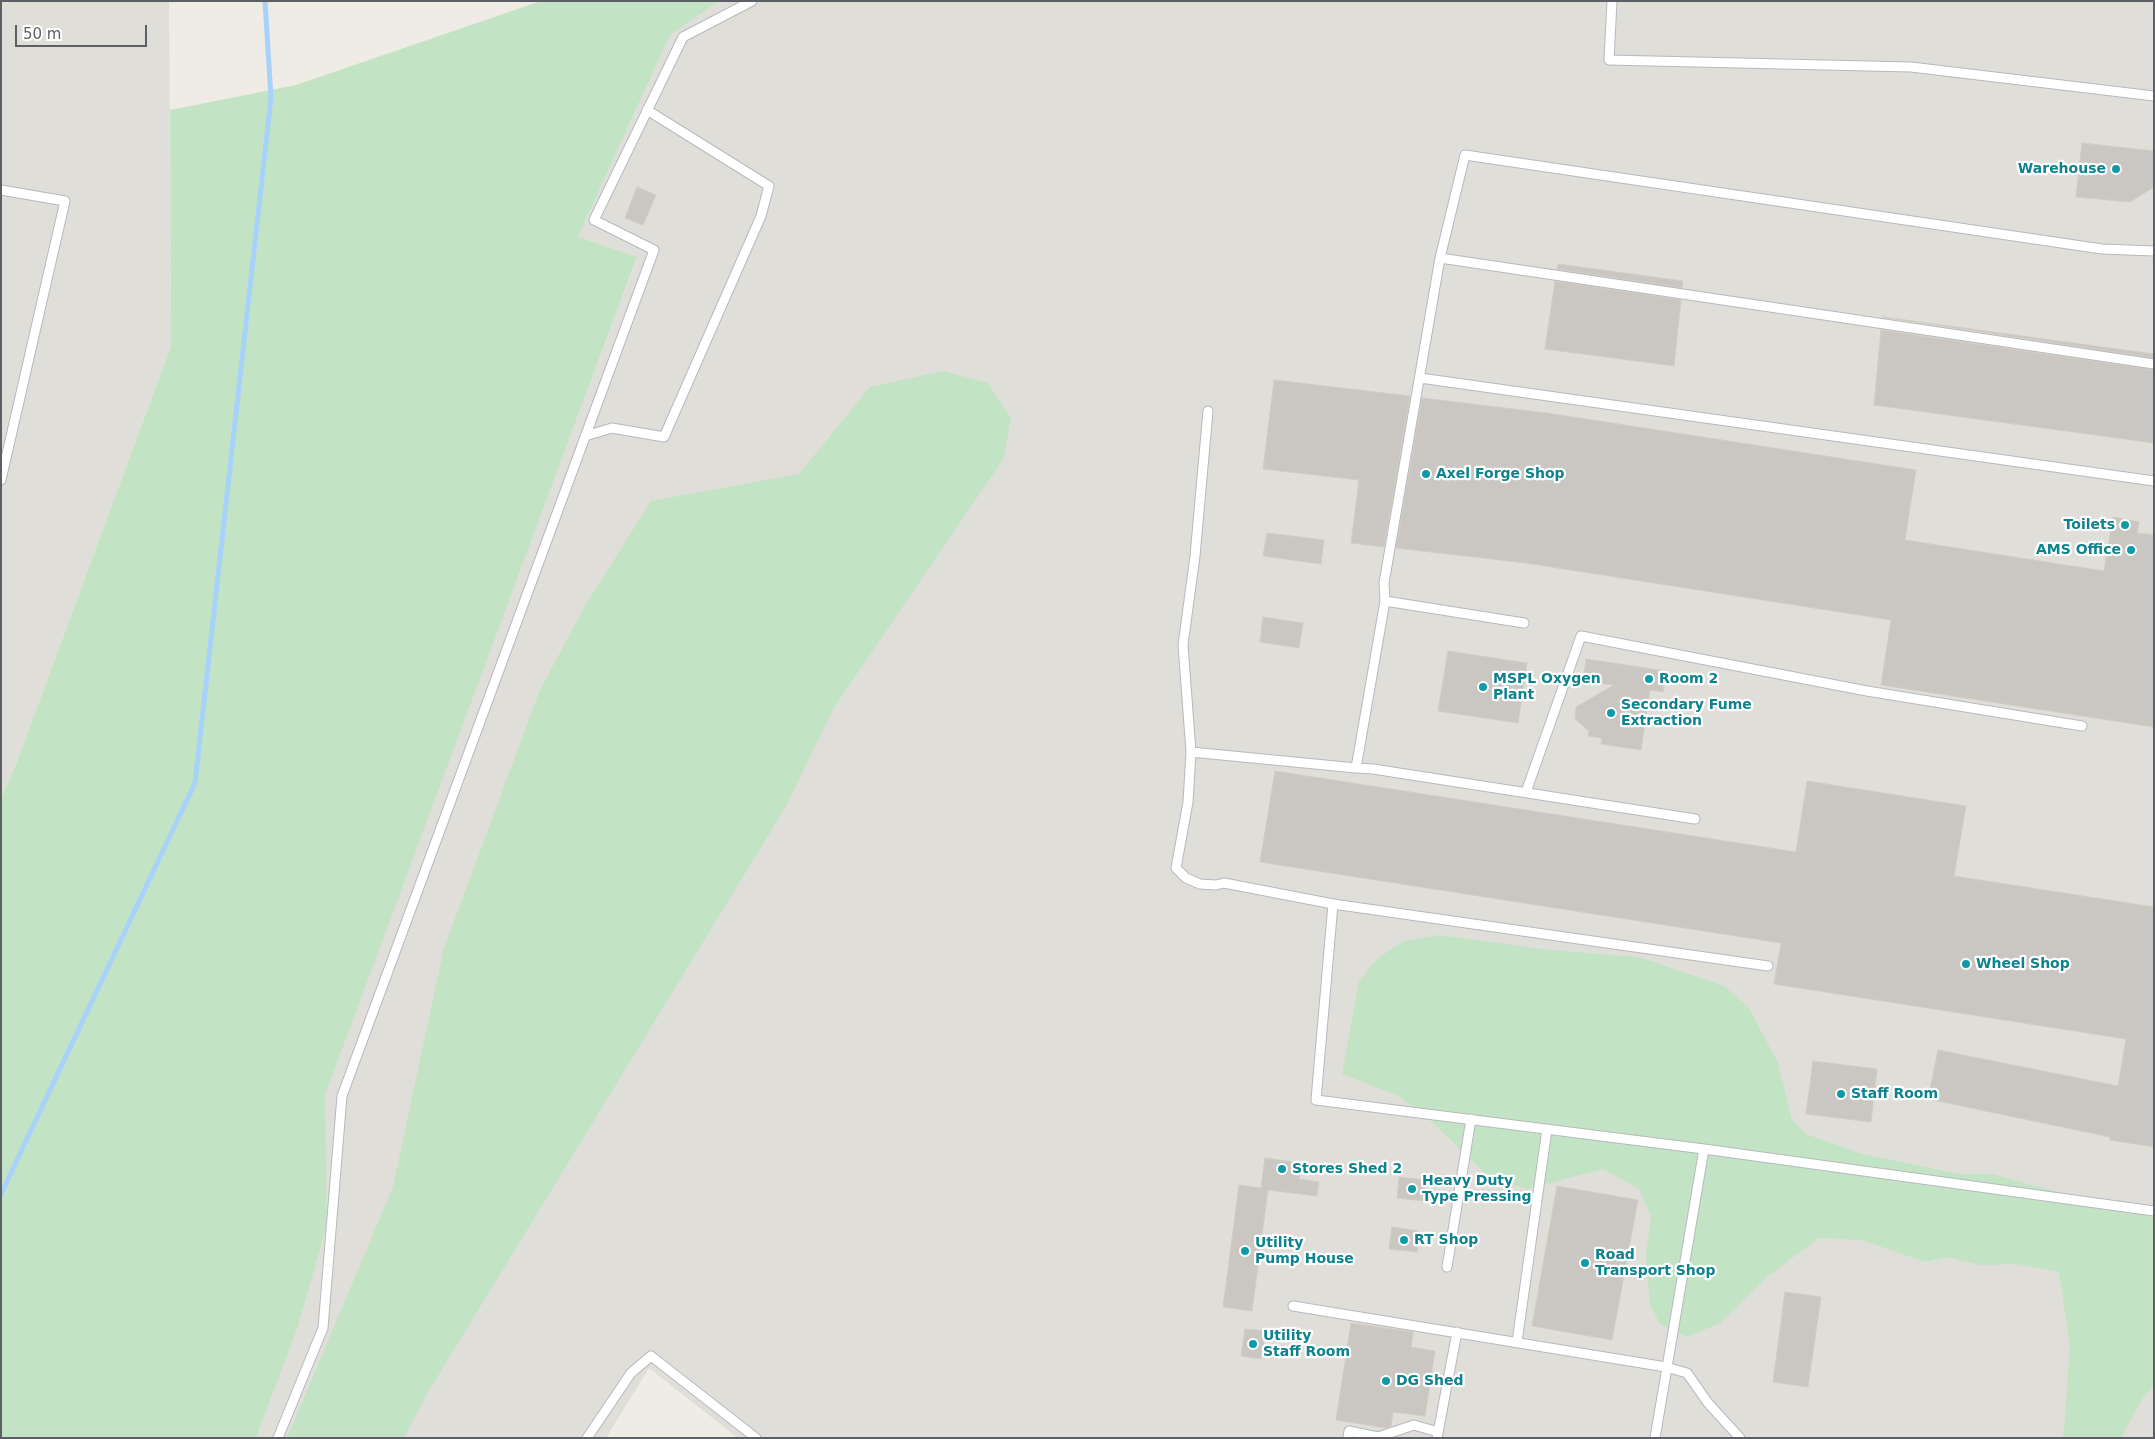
<!DOCTYPE html>
<html>
<head>
<meta charset="utf-8">
<style>
  body { margin:0 }
  #map { position:relative; width:2155px; height:1439px; overflow:hidden; background:#eeece4; font-family:"DejaVu Sans",sans-serif }
  canvas { display:block }
  .frame { position:absolute; inset:0; border:2px solid #5c5f64; pointer-events:none }
  .scale { position:absolute; left:15px; top:25px; width:132px; height:22px; box-sizing:border-box; border:2px solid #5c5f64; border-top:0; padding-left:6px; font-size:15px; line-height:18px; white-space:nowrap; color:#5c5f64; -webkit-text-stroke:4px #fff; paint-order:stroke }
</style>
</head>
<body>
<div id="map">
<canvas width="2155" height="1439"></canvas>
<div class="frame"></div>
<div class="scale">50 m</div>
</div>
<script>
const context = document.querySelector('canvas').getContext('2d');
context.lineJoin = 'round';
function fillPath(path, color) {
  context.fillStyle = color;
  context.fill(path, 'evenodd');
}
function shape(rows) {
  const path = new Path2D();
  for (const r of rows) {
    path.moveTo(r[0], r[1]);
    for (let i = 2; i < r.length; i += 2) path.lineTo(r[i], r[i + 1]);
  }
  return path;
}
function stroke(path, color, width, dash) {
  context.strokeStyle = color;
  context.lineWidth = width;
  context.lineCap = dash ? 'butt' : 'round';
  context.setLineDash(dash || []);
  context.stroke(path);
}
function drawText(font, color, halo, rows, align = 'center') {
  context.font = font + ' "DejaVu Sans",sans-serif';
  context.lineWidth = 4.5;
  context.setLineDash([]);
  context.textBaseline = 'middle';
  context.strokeStyle = halo;
  context.fillStyle = color;
  for (const [text, x, y, turn = 0] of rows) {
    context.save();
    context.translate(x, y);
    context.rotate((+turn || 0) * Math.PI / 180);
    context.textAlign = isNaN(turn) ? turn : align;
    if (halo) context.strokeText(text, 0, 0);
    context.fillText(text, 0, 0);
    context.restore();
  }
}
fillPath(shape([
  [1,1,169,1,171,346,15,767,1,798],
  [719,1,2154,1,2154,1438,738,1438,649,1368,606,1438,256,1438,297,1330,327,1226,324,1095,637,258,578,237,670,35]
]), '#e0ded9');
fillPath(shape([
  [541,1,719,1,670,35,578,237,637,257,325,1095,327,1226,297,1330,256,1438,1,1438,1,798,15,767,171,346,170,110,296,85],
  [943,371,988,383,1011,418,1004,458,835,706,785,808,425,1397,404,1438,287,1438,393,1187,444,948,540,690,585,606,651,501,799,474,870,387],
  [1439,935,1550,950,1639,957,1724,986,1749,1008,1778,1063,1792,1120,1806,1134,1862,1154,1960,1174,1992,1174,2154,1218,2154,1386,2142,1399,2121,1438,2062,1438,2064,1431,2070,1346,2059,1272,2017,1264,1980,1265,1946,1257,1926,1262,1861,1240,1819,1238,1767,1277,1720,1323,1687,1337,1660,1324,1650,1304,1646,1255,1651,1216,1639,1189,1603,1169,1528,1189,1490,1178,1430,1120,1397,1095,1342,1074,1359,981,1378,958,1404,941]
]), '#c2e4c4');
stroke(shape([
  [1,1194,195,783,271,98,265,1]
]), '#a8d2fa', 5);
const building = shape([
  [2082,143,2154,151,2154,187,2130,202,2076,197,2082,143],
  [637,187,656,195,643,225,625,218,637,187],
  [1558,264,1683,281,1682,288,1557,269,1558,264],
  [1555,281,1681,300,1674,366,1545,349,1555,281],
  [1883,317,2154,354,2154,358,1883,317],
  [1881,330,2154,370,2154,443,1874,405,1881,330],
  [1274,380,1410,396,1384,547,1351,543,1359,480,1263,469,1274,380],
  [1422,398,1547,413,1916,470,1905,540,2104,571,2113,517,2139,522,2137,533,2154,535,2154,727,1881,685,1891,620,1526,563,1396,548,1422,398],
  [1267,533,1324,540,1321,564,1263,556,1267,533],
  [1263,617,1303,623,1299,648,1260,642,1263,617],
  [1448,651,1527,663,1518,723,1438,711,1448,651],
  [1586,659,1666,671,1663,692,1650,690,1641,750,1601,744,1602,738,1588,736,1589,731,1575,719,1576,707,1614,685,1583,681,1586,659],
  [1275,771,1796,852,1807,781,1966,806,1954,876,2154,907,2154,1147,2110,1140,2110,1137,1928,1099,1938,1050,2118,1086,2126,1039,1774,984,1781,943,1260,862,1275,771],
  [1813,1061,1877,1069,1871,1122,1806,1114,1813,1061],
  [1265,1158,1301,1163,1299,1179,1319,1182,1317,1196,1268,1190,1252,1311,1223,1307,1239,1185,1261,1188,1265,1158],
  [1399,1177,1426,1180,1424,1201,1397,1198,1399,1177],
  [1557,1186,1638,1200,1612,1340,1532,1326,1557,1186],
  [1392,1227,1419,1231,1417,1252,1389,1249,1392,1227],
  [1785,1292,1821,1297,1808,1387,1773,1382,1785,1292],
  [1351,1323,1413,1332,1411,1347,1435,1351,1425,1416,1393,1412,1391,1426,1386,1428,1336,1420,1351,1323],
  [1245,1329,1265,1331,1261,1359,1241,1356,1245,1329]
]);
fillPath(building, '#cac6c2');
stroke(building, '#d2cec3', 1);
const service = shape([
  [1612,1,1609,60,1911,67,2154,96],
  [1,190,65,201,1,480],
  [1440,258,1465,155,2102,249,2154,251],
  [2154,364,1440,258,1384,583,1385,601,1356,768,1191,752,1188,802,1176,868,1186,878,1200,884,1216,885,1224,883,1333,904,1316,1100,1704,1149,2154,1211],
  [1420,378,2154,481],
  [585,436,612,428,664,437,761,216,769,186,647,110],
  [1385,601,1524,623],
  [1191,752,1183,645,1195,556,1208,411],
  [1356,768,1373,769,1695,819],
  [1526,792,1581,636,1867,691,2082,726],
  [1333,904,1768,966],
  [1447,1267,1471,1119],
  [1293,1306,1666,1367,1687,1373,1708,1403,1740,1438],
  [1517,1342,1547,1129],
  [278,1438,323,1328,342,1096,654,250,594,220,683,37,752,1],
  [587,1438,631,1373,651,1356,756,1438],
  [1348,1438,1349,1431,1378,1437,1414,1425,1438,1432],
  [1437,1438,1457,1332],
  [1655,1438,1704,1149]
]);
stroke(service, '#b7b9be', 11);
stroke(service, '#fff', 9);
for (const [x, y, r, color] of [
  [2116,169,5,"#0f9aa8"],
  [1426,474,5,"#0f9aa8"],
  [2125,525,5,"#0f9aa8"],
  [2131,550,5,"#0f9aa8"],
  [1649,679,5,"#0f9aa8"],
  [1483,687,5,"#0f9aa8"],
  [1611,713,5,"#0f9aa8"],
  [1966,964,5,"#0f9aa8"],
  [1841,1094,5,"#0f9aa8"],
  [1282,1169,5,"#0f9aa8"],
  [1412,1189,5,"#0f9aa8"],
  [1404,1240,5,"#0f9aa8"],
  [1245,1251,5,"#0f9aa8"],
  [1585,1263,5,"#0f9aa8"],
  [1253,1344,5,"#0f9aa8"],
  [1386,1381,5,"#0f9aa8"]
]) {
  const dot = new Path2D();
  dot.arc(x, y, r, 0, 2 * Math.PI);
  context.fillStyle = color;
  context.fill(dot);
  stroke(dot, '#fff', 2);
}
drawText('bold 14px', '#0d838f', '#fff', [
  ["Warehouse",2106,169,"right"],
  ["Axel Forge Shop",1436,474],
  ["Toilets",2115,525,"right"],
  ["AMS Office",2121,550,"right"],
  ["MSPL Oxygen",1493,679],
  ["Plant",1493,695],
  ["Room 2",1659,679],
  ["Secondary Fume",1621,705],
  ["Extraction",1621,721],
  ["Wheel Shop",1976,964],
  ["Staff Room",1851,1094],
  ["Stores Shed 2",1292,1169],
  ["Heavy Duty",1422,1181],
  ["Type Pressing",1422,1197],
  ["RT Shop",1414,1240],
  ["Utility",1255,1243],
  ["Pump House",1255,1259],
  ["Road",1595,1255],
  ["Transport Shop",1595,1271],
  ["Utility",1263,1336],
  ["Staff Room",1263,1352],
  ["DG Shed",1396,1381]
], 'left');
</script>
</body>
</html>
